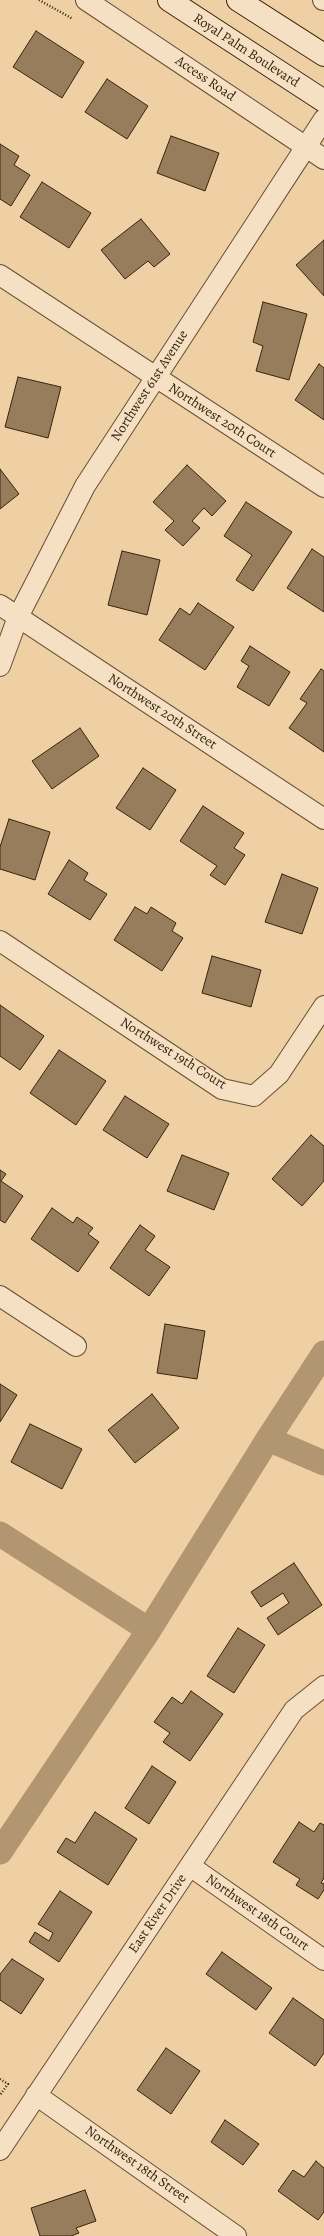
<!DOCTYPE html>
<html>
<head>
<meta charset="utf-8">
<style>
  body { margin:0 }
  canvas { display:block; background:#efd0a5 }
</style>
</head>
<body>
<canvas width="324" height="2236"></canvas>
<script>
const context = document.querySelector('canvas').getContext('2d');
context.lineJoin = 'round';
function shape(rows) {
  const path = new Path2D();
  for (const r of rows) {
    path.moveTo(r[0], r[1]);
    for (let i = 2; i < r.length; i += 2) path.lineTo(r[i], r[i + 1]);
  }
  return path;
}
function stroke(path, color, width, dash) {
  context.strokeStyle = color;
  context.lineWidth = width;
  context.lineCap = dash ? 'butt' : 'round';
  context.setLineDash(dash || []);
  context.stroke(path);
}
function fillPath(path, color) {
  context.fillStyle = color;
  context.fill(path, 'evenodd');
}
function drawText(font, color, halo, rows, align = 'center') {
  context.font = font + ' Alegreya,serif';
  context.lineWidth = 3;
  context.setLineDash([]);
  context.textBaseline = 'middle';
  context.strokeStyle = halo;
  context.fillStyle = color;
  for (const [text, x, y, turn = 0] of rows) {
    context.save();
    context.translate(x, y);
    context.rotate((+turn || 0) * Math.PI / 180);
    context.textAlign = isNaN(turn) ? turn : align;
    if (halo) context.strokeText(text, 0, 0);
    context.fillText(text, 0, 0);
    context.restore();
  }
}
stroke(shape([
  [268,1439,324,1463],
  [0,1534,149,1630],
  [0,1852,149,1630,268,1439,324,1353]
]), '#b19671', 25);
const building = shape([
  [36,31,84,62,62,98,13,67,36,31],
  [107,79,148,106,127,139,85,112,107,79],
  [171,136,219,153,205,191,157,173,171,136],
  [0,144,19,156,14,165,30,175,11,206,0,199,0,144],
  [42,182,91,213,69,248,20,217,42,182],
  [141,219,170,254,154,267,148,261,125,279,101,250,141,219],
  [324,240,324,296,296,265,324,240],
  [263,302,307,314,289,380,256,371,263,346,253,342,263,302],
  [319,364,324,368,324,420,295,400,319,364],
  [18,377,61,387,48,438,5,427,18,377],
  [187,465,226,501,212,516,204,508,192,521,200,528,183,546,165,530,174,521,153,502,187,465],
  [0,469,19,494,0,509,0,469],
  [246,502,292,532,253,591,236,580,252,555,224,536,246,502],
  [312,549,324,557,324,612,287,588,312,549],
  [122,551,160,560,147,615,108,605,122,551],
  [198,603,234,627,205,670,159,640,180,608,190,615,198,603],
  [250,646,290,672,269,706,237,687,249,666,241,661,250,646],
  [321,669,324,671,324,752,289,728,307,703,300,699,321,669],
  [80,728,99,756,52,789,32,761,80,728],
  [143,768,176,790,150,830,116,808,143,768],
  [203,806,244,833,234,848,245,855,225,885,210,875,217,866,180,841,203,806],
  [9,819,50,832,35,880,0,869,0,847,9,819],
  [69,860,88,873,84,880,107,894,90,920,48,894,69,860],
  [282,874,318,888,302,934,265,922,282,874],
  [135,907,147,914,151,907,176,923,172,931,183,938,162,971,114,940,135,907],
  [212,956,261,970,251,1007,202,993,212,956],
  [0,1005,44,1036,20,1070,0,1056,0,1005],
  [59,1050,106,1081,76,1125,30,1093,59,1050],
  [125,1096,169,1124,147,1158,103,1130,125,1096],
  [311,1135,324,1146,324,1181,302,1206,272,1179,311,1135],
  [182,1155,229,1173,214,1210,167,1191,182,1155],
  [0,1170,6,1174,1,1181,23,1196,5,1223,0,1220,0,1170],
  [52,1208,73,1223,77,1217,93,1228,88,1234,99,1242,78,1272,31,1239,52,1208],
  [140,1225,155,1236,145,1250,170,1267,149,1296,110,1268,140,1225],
  [165,1324,205,1331,197,1379,157,1373,165,1324],
  [0,1384,17,1395,0,1422,0,1384],
  [152,1394,179,1428,135,1463,108,1430,152,1394],
  [30,1424,82,1449,62,1489,11,1462,30,1424],
  [294,1563,322,1605,278,1635,267,1618,289,1603,283,1593,261,1607,251,1592,294,1563],
  [238,1628,265,1645,234,1693,207,1676,238,1628],
  [191,1691,223,1714,190,1761,163,1742,170,1733,154,1722,172,1697,182,1704,191,1691],
  [152,1766,176,1782,149,1824,125,1808,152,1766],
  [95,1812,137,1839,108,1885,57,1852,66,1838,75,1843,95,1812],
  [299,1822,314,1832,320,1823,324,1825,324,1878,321,1883,324,1884,324,1890,318,1899,296,1885,300,1879,273,1862,299,1822],
  [60,1891,92,1912,59,1962,29,1942,35,1932,49,1941,53,1933,38,1924,60,1891],
  [222,1952,272,1988,256,2010,206,1974,222,1952],
  [12,1959,44,1979,21,2014,0,2000,0,1974,12,1959],
  [293,1998,324,2020,324,2053,315,2066,269,2033,293,1998],
  [166,2048,200,2071,171,2114,137,2090,166,2048],
  [225,2120,259,2144,243,2165,211,2142,225,2120],
  [316,2161,324,2168,324,2212,318,2220,278,2191,293,2170,304,2177,316,2161],
  [85,2190,96,2221,76,2228,79,2233,71,2236,40,2236,31,2208,85,2190]
]);
fillPath(building, '#977d5c');
stroke(building, '#38240c', 1);
const street = shape([
  [86,0,324,159],
  [323,0,324,0],
  [0,275,324,487],
  [0,605,324,819],
  [0,666,18,617,85,486,324,119],
  [0,941,222,1089,254,1096,279,1074,324,1006],
  [0,1296,76,1346],
  [190,1866,324,1960],
  [36,2095,236,2236],
  [0,2150,294,1710,324,1686]
]);
const secondary = shape([
  [169,0,324,101],
  [238,0,324,55]
]);
stroke(street, '#664f32', 22);
stroke(secondary, '#38240c', 24);
stroke(shape([
  [39,0,73,19],
  [0,2079,8,2084,0,2095]
]), '#38240c', 2.5, [1, 2]);
stroke(street, '#f5e0c4', 20);
stroke(secondary, '#f5e0c4', 22);
drawText('14px', '#38240c', '#f5e0c4', [
  ["Royal Palm Boulevard",246,51,33],
  ["Access Road",205,79,34],
  ["Northwest 61st Avenue",150,386,-57],
  ["Northwest 20th Court",222,421,33],
  ["Northwest 20th Street",162,712,33],
  ["Northwest 19th Court",173,1054,32],
  ["Northwest 18th Court",257,1913,35],
  ["East River Drive",158,1914,-56],
  ["Northwest 18th Street",137,2165,35]
]);
</script>
</body>
</html>
